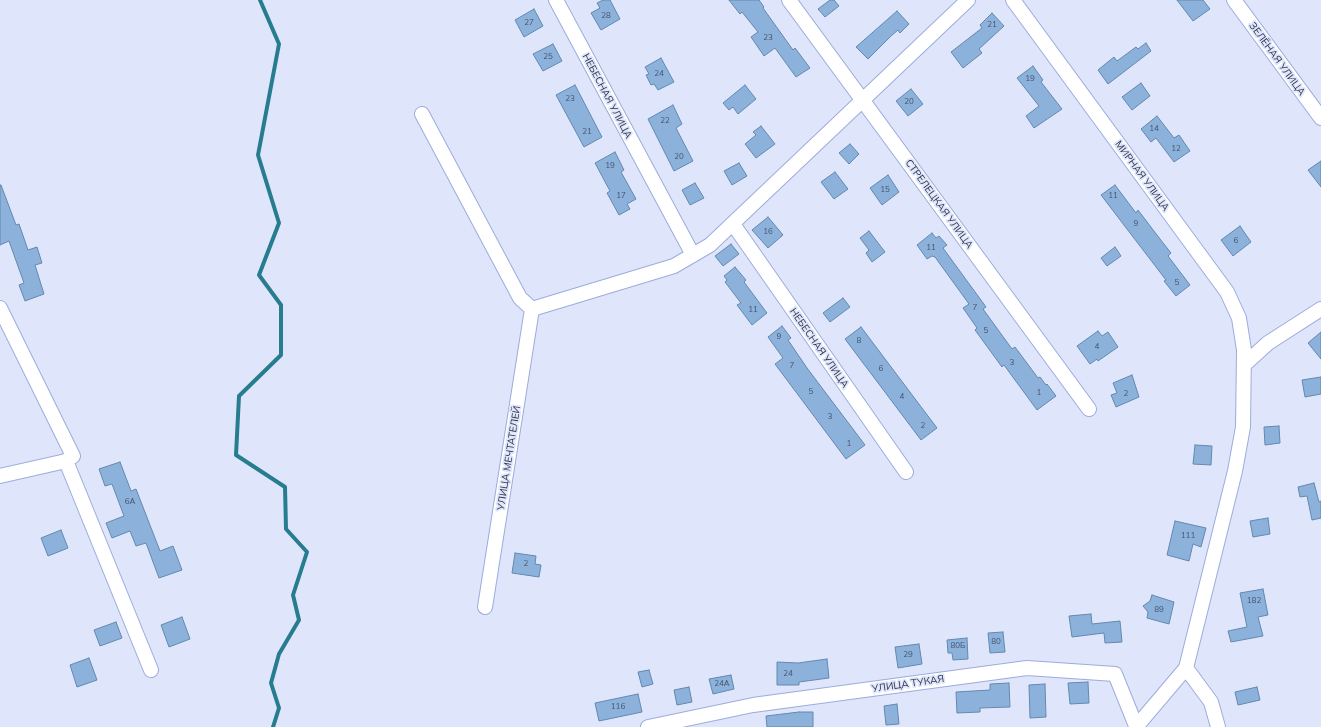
<!DOCTYPE html>
<html>
<head>
<meta charset="utf-8">
<style>
  body { margin:0 }
  canvas { display:block; background:#dfe6fb }
</style>
</head>
<body>
<canvas width="1321" height="727"></canvas>
<script>
const context = document.querySelector('canvas').getContext('2d');
context.lineJoin = 'round';
function shape(rows) {
  const path = new Path2D();
  for (const r of rows) {
    path.moveTo(r[0], r[1]);
    for (let i = 2; i < r.length; i += 2) path.lineTo(r[i], r[i + 1]);
  }
  return path;
}
function stroke(path, color, width, dash) {
  context.strokeStyle = color;
  context.lineWidth = width;
  context.lineCap = dash ? 'butt' : 'round';
  context.setLineDash(dash || []);
  context.stroke(path);
}
function fillPath(path, color) {
  context.fillStyle = color;
  context.fill(path, 'evenodd');
}
function drawText(font, color, halo, rows, align = 'center') {
  context.font = font + ' Mulish,sans-serif';
  context.lineWidth = 3.5;
  context.setLineDash([]);
  context.textBaseline = 'middle';
  context.strokeStyle = halo;
  context.fillStyle = color;
  for (const [text, x, y, turn = 0] of rows) {
    context.save();
    context.translate(x, y);
    context.rotate((+turn || 0) * Math.PI / 180);
    context.textAlign = isNaN(turn) ? turn : align;
    if (halo) context.strokeText(text, 0, 0);
    context.fillText(text, 0, 0);
    context.restore();
  }
}
stroke(shape([
  [260,0,279,44,258,155,279,223,259,275,281,305,281,355,239,396,236,455,285,487,286,529,307,552,293,595,299,620,279,654,271,683,279,708,273,727]
]), '#287c8f', 4);
const building = shape([
  [603,0,610,0,620,19,601,30,591,13,600,8,597,3,603,0],
  [729,0,759,0,764,7,763,8,793,50,795,48,810,68,796,77,775,48,764,56,751,37,758,32,742,12,740,14,729,0],
  [830,0,834,0,839,6,825,17,818,9,830,0],
  [1177,0,1203,0,1210,9,1193,21,1177,0],
  [534,9,543,26,524,37,515,20,534,9],
  [897,11,909,24,900,33,898,30,891,36,868,59,856,47,897,11],
  [992,13,1004,26,979,49,982,53,963,68,951,52,982,28,980,25,992,13],
  [1146,43,1151,51,1108,84,1098,70,1114,57,1117,61,1136,47,1138,49,1146,43],
  [553,44,562,61,543,71,533,54,553,44],
  [661,58,674,82,658,90,654,84,651,85,646,75,649,74,645,67,661,58],
  [1033,66,1043,80,1041,82,1062,109,1034,128,1026,116,1039,106,1017,78,1033,66],
  [1141,83,1150,96,1132,110,1122,97,1141,83],
  [575,85,602,137,584,147,556,95,575,85],
  [745,85,756,99,738,114,733,107,729,110,723,103,745,85],
  [911,89,923,104,908,116,896,101,911,89],
  [673,105,682,124,676,128,693,161,674,171,648,119,673,105],
  [1157,116,1174,138,1179,135,1190,151,1174,162,1156,138,1151,142,1141,129,1157,116],
  [761,126,775,144,756,158,745,144,756,135,753,132,761,126],
  [850,144,859,154,849,164,839,153,850,144],
  [615,152,624,170,621,172,636,199,627,204,630,209,619,215,607,193,610,191,595,163,615,152],
  [1321,161,1321,187,1308,170,1321,161],
  [739,163,747,176,732,185,724,171,739,163],
  [835,172,848,189,834,199,821,182,835,172],
  [888,175,899,192,882,205,870,188,888,175],
  [695,183,704,198,690,205,682,190,695,183],
  [0,185,1,185,16,225,19,224,28,250,37,247,42,263,35,265,44,294,25,301,19,285,24,283,9,241,0,245,0,185],
  [1115,185,1136,213,1138,210,1160,239,1171,253,1168,256,1190,285,1176,296,1164,281,1166,280,1101,195,1115,185],
  [768,217,783,235,768,248,752,230,768,217],
  [1240,226,1251,242,1233,256,1221,240,1240,226],
  [869,231,885,252,872,262,866,253,869,250,860,238,869,231],
  [932,233,936,238,939,236,947,245,943,248,986,307,983,309,1012,349,1015,347,1038,378,1040,377,1046,385,1047,384,1056,396,1037,410,1004,365,1002,367,975,330,977,328,963,308,969,304,935,257,932,256,927,259,917,245,932,233],
  [731,244,739,254,723,266,715,256,731,244],
  [1115,247,1121,256,1107,266,1101,258,1115,247],
  [735,267,746,280,744,282,767,313,752,325,737,305,741,303,725,282,727,280,724,276,735,267],
  [843,298,850,307,830,322,823,313,843,298],
  [782,326,791,338,788,340,807,368,865,445,846,459,775,364,783,358,768,337,782,326],
  [861,327,937,428,921,440,845,339,861,327],
  [1098,331,1102,336,1108,332,1118,347,1098,361,1097,359,1090,364,1077,346,1098,331],
  [1321,332,1321,359,1308,343,1321,332],
  [1132,375,1139,397,1116,407,1111,395,1117,393,1113,383,1132,375],
  [1321,377,1321,394,1305,397,1302,380,1321,377],
  [1279,426,1280,443,1265,445,1264,427,1279,426],
  [1195,445,1212,446,1211,465,1193,464,1195,445],
  [120,462,131,491,136,489,160,551,173,546,182,570,159,578,146,543,136,546,130,531,112,538,106,523,124,516,112,484,105,486,99,469,120,462],
  [1314,483,1319,502,1321,501,1321,518,1312,520,1307,496,1300,497,1298,487,1314,483],
  [1268,518,1270,534,1253,537,1250,521,1268,518],
  [1175,521,1206,528,1201,547,1193,544,1189,561,1167,555,1175,521],
  [61,530,68,548,48,556,41,538,61,530],
  [515,553,536,556,535,564,541,565,539,577,512,573,515,553],
  [1263,589,1268,615,1258,617,1263,636,1231,642,1228,631,1247,627,1240,593,1263,589],
  [1152,595,1174,602,1169,624,1147,618,1148,612,1143,606,1150,601,1152,595],
  [1091,614,1092,624,1120,621,1122,642,1105,643,1104,633,1072,637,1069,616,1091,614],
  [182,617,190,639,169,647,161,625,182,617],
  [116,622,122,638,100,646,94,630,116,622],
  [1003,632,1005,652,990,653,988,633,1003,632],
  [967,638,968,659,953,660,952,653,948,653,947,640,967,638],
  [919,644,922,664,898,668,895,647,919,644],
  [89,658,97,680,77,687,70,665,89,658],
  [827,659,829,678,799,682,799,685,777,685,777,662,798,663,827,659],
  [649,670,653,684,642,687,638,672,649,670],
  [731,675,734,689,713,694,709,679,731,675],
  [1088,682,1089,703,1070,704,1068,683,1088,682],
  [1009,683,1010,707,980,708,980,712,957,713,956,692,990,690,990,684,1009,683],
  [1045,684,1046,717,1030,718,1029,685,1045,684],
  [689,687,692,702,677,705,674,690,689,687],
  [1257,687,1260,700,1238,705,1235,692,1257,687],
  [638,694,642,712,599,721,595,703,638,694],
  [897,704,899,724,886,725,884,706,897,704],
  [799,712,813,712,813,727,767,727,766,716,799,712]
]);
fillPath(building, '#8cb2db');
stroke(building, '#6388af', 1);
const minor = shape([
  [556,0,693,255],
  [789,0,1089,409],
  [1013,0,1227,292,1239,318,1244,350,1243,427,1235,471,1186,668,1136,727],
  [1234,0,1321,118],
  [422,114,520,298,532,309],
  [733,224,906,472],
  [0,308,73,456,66,461],
  [532,309,674,266,710,245,968,0],
  [1245,364,1268,343,1321,309],
  [0,476,66,461,151,670],
  [485,607,532,309],
  [1186,668,1211,702,1218,727],
  [648,727,753,705,1027,668,1115,674,1136,726]
]);
stroke(minor, '#9cacdc', 16);
stroke(minor, '#fff', 14);
drawText('8px', '#45536c', null, [
  ["28",606,16],
  ["27",529,23],
  ["21",992,25],
  ["23",768,38],
  ["25",548,57],
  ["24",659,74],
  ["19",1030,79],
  ["23",570,99],
  ["20",909,102],
  ["22",665,121],
  ["14",1154,129],
  ["21",587,132],
  ["12",1176,149],
  ["20",679,157],
  ["19",610,166],
  ["15",885,190],
  ["17",621,196],
  ["11",1113,196],
  ["9",1136,224],
  ["16",768,232],
  ["6",1236,241],
  ["11",931,248],
  ["5",1177,283],
  ["7",975,308],
  ["11",753,310],
  ["5",986,331],
  ["9",779,337],
  ["8",859,341],
  ["4",1097,347],
  ["3",1012,363],
  ["7",792,366],
  ["6",881,369],
  ["5",811,392],
  ["1",1039,393],
  ["2",1126,394],
  ["4",902,397],
  ["3",830,417],
  ["2",923,426],
  ["1",849,444],
  ["6А",130,502],
  ["111",1188,536],
  ["2",526,564],
  ["182",1254,601],
  ["89",1159,610],
  ["80",996,642],
  ["80Б",958,646],
  ["29",908,655],
  ["24",788,674],
  ["24А",722,684],
  ["116",618,707]
]);
drawText('10px', '#2d3347', '#dfe6fb', [
  ["ЗЕЛЁНАЯ УЛИЦА",1277,59,54],
  ["НЕБЕСНАЯ УЛИЦА",607,96,62],
  ["МИРНАЯ УЛИЦА",1142,176,54],
  ["СТРЕЛЕЦКАЯ УЛИЦА",939,204,54],
  ["НЕБЕСНАЯ УЛИЦА",819,348,55],
  ["УЛИЦА МЕЧТАТЕЛЕЙ",509,458,-81],
  ["УЛИЦА ТУКАЯ",908,684,-8]
]);
</script>
</body>
</html>
